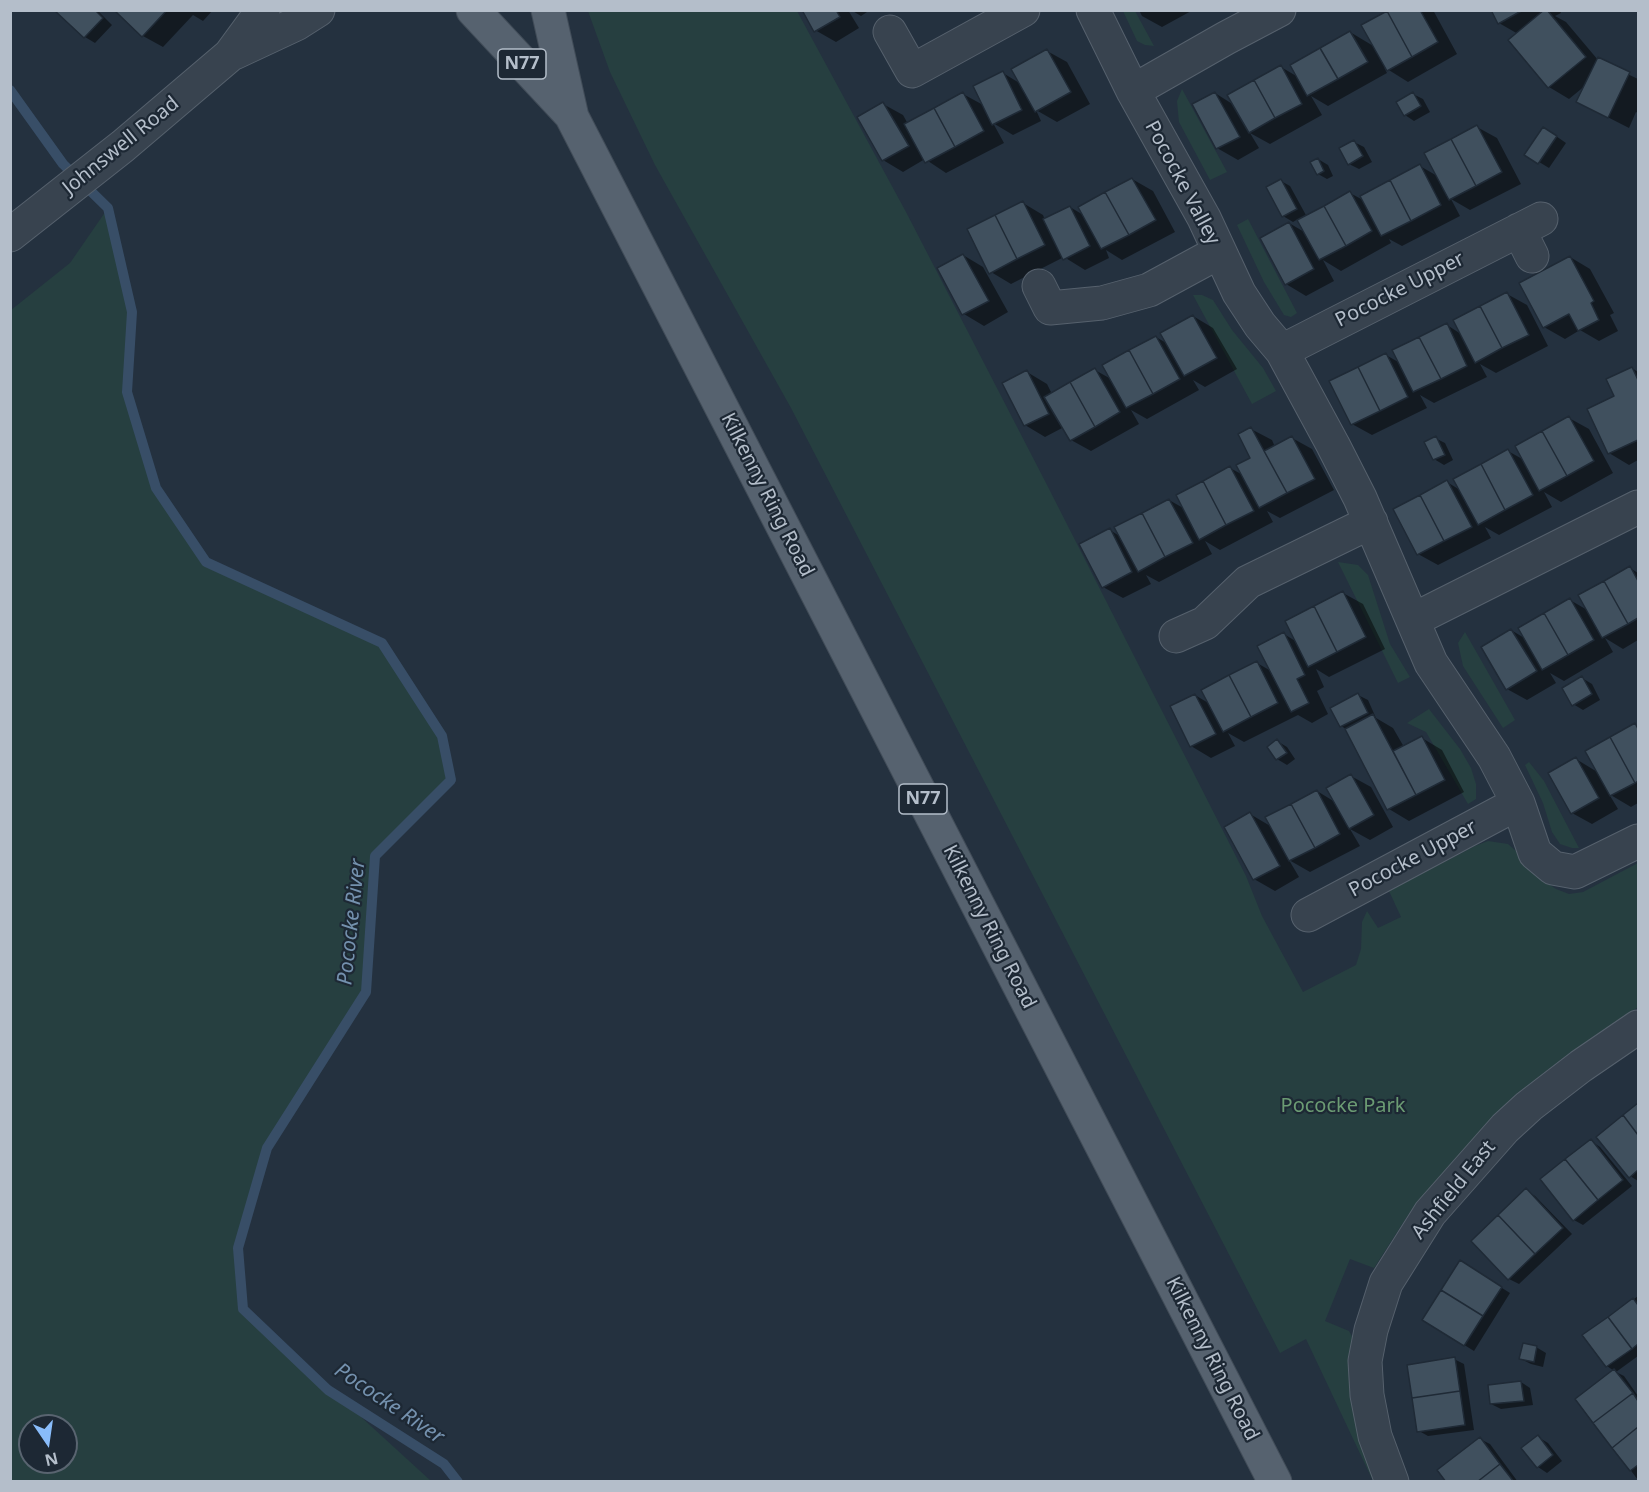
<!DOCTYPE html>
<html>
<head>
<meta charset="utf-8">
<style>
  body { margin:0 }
  #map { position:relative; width:1649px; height:1492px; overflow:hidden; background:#24313f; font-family:"Noto Sans",sans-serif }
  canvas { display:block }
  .frame { position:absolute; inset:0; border:12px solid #b4beca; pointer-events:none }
  .north { position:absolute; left:18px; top:1414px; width:60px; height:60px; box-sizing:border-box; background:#1d2834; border:2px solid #596470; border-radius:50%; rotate:167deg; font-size:16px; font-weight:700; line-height:24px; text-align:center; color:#b4beca }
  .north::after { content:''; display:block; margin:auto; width:21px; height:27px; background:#89bcfa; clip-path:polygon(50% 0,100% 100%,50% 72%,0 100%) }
</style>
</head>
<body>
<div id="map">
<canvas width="1649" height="1492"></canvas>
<div class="frame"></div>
<div class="north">N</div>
</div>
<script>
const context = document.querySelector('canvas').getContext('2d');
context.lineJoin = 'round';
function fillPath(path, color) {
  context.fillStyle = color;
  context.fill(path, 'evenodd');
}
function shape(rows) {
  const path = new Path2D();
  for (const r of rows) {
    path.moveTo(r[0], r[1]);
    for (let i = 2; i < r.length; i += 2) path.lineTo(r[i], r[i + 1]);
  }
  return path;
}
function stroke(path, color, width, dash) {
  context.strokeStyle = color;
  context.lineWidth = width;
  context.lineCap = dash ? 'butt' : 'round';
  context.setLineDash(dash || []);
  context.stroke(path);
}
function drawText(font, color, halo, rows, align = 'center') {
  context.font = font + ' "Noto Sans",sans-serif';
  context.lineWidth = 4.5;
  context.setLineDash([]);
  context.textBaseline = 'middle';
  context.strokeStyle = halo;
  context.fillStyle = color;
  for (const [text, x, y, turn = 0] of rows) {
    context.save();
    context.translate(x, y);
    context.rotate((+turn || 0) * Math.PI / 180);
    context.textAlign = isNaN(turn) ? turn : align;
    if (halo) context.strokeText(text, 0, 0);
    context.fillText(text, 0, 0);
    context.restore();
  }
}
fillPath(shape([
  [588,11,797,11,906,212,1046,483,1246,876,1262,916,1303,992,1356,965,1361,949,1362,922,1367,911,1378,928,1401,917,1389,891,1475,846,1488,841,1508,844,1522,856,1544,881,1556,889,1569,894,1583,892,1638,863,1638,1007,1516,1096,1412,1209,1374,1268,1350,1259,1325,1321,1349,1331,1354,1340,1376,1481,1373,1481,1306,1339,1280,1353,791,408,655,165,610,72],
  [1123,11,1135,11,1154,46,1145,45,1137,41],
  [1182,89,1227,172,1210,180,1179,122,1177,101],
  [108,208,132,312,127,392,156,488,206,562,382,643,442,736,451,780,375,856,366,992,267,1148,238,1248,243,1309,431,1481,11,1481,11,310,70,263],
  [30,1426,66,1426,66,1462,30,1462],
  [1248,219,1297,313,1291,317,1284,315,1264,282,1237,225],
  [1193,295,1202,295,1213,300,1232,330,1263,368,1276,391,1252,404],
  [1338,562,1358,565,1368,575,1390,644,1410,677,1398,683],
  [1465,632,1515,720,1503,728,1463,666,1458,643],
  [1429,709,1460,749,1471,768,1476,784,1476,799,1468,804,1426,732,1407,723],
  [1529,762,1544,781,1579,848,1572,848,1560,844,1552,832,1543,803,1525,765]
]), '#263f40');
fillPath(shape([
  [56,10,97,10,112,25,95,43,85,37],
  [116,10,213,10,203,21,193,15,163,47,143,36],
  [804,10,848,10,859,28,836,42,815,30],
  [851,10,870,10,861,16],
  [1139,10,1193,10,1162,27,1142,16],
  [1391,10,1433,10,1457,54,1408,82,1384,67,1387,73,1328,106,1311,96,1322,115,1270,144,1250,133,1259,148,1238,160,1217,148,1215,93,1234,105,1281,67,1298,77,1350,32,1375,47,1363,26],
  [1493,10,1560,10,1561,13,1555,16,1566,22,1598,60,1638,79,1638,69,1638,113,1636,112,1629,128,1578,102,1586,85,1569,99,1549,87,1510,40,1518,34,1499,23],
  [1047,51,1067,62,1090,104,1057,122,1036,110,1041,121,1013,135,993,123,1004,143,946,173,925,159,903,172,883,160,883,104,903,115,908,124,963,94,985,106,1003,73,1021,84],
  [1413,94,1423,99,1430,112,1414,121,1405,115],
  [1477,127,1497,138,1521,184,1470,210,1451,199,1460,216,1402,246,1389,239,1391,243,1341,271,1323,260,1334,281,1306,296,1286,284,1289,223,1306,233,1298,219,1293,222,1283,216,1281,181,1290,186,1307,217,1350,193,1363,200,1420,166,1439,177],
  [1553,134,1566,143,1549,168,1526,154],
  [1354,142,1364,147,1372,162,1359,169,1349,164],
  [1318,159,1328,165,1333,176,1327,179,1318,174],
  [1132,179,1153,191,1175,232,1122,260,1106,250,1109,258,1085,270,1064,257,1011,284,991,272,1023,203,1043,215,1045,220,1070,207,1085,216],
  [963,255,983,267,1008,312,984,326,964,314],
  [1570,257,1590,269,1614,313,1610,315,1618,331,1599,341,1580,330,1565,339,1544,327],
  [1507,294,1527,305,1548,346,1496,373,1480,364,1487,377,1434,403,1420,395,1427,408,1372,435,1352,424,1386,355,1400,363,1447,325,1461,334],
  [1193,316,1213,328,1237,369,1205,387,1193,380,1199,390,1147,419,1131,410,1139,424,1091,451,1071,440,1064,427,1045,437,1025,425,1027,372,1047,384,1052,394,1095,370,1111,379,1156,337,1168,344],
  [1632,368,1638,372,1638,460,1629,465,1609,453,1616,397],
  [1569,418,1589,429,1613,473,1561,502,1544,492,1552,507,1499,535,1485,527,1491,538,1438,565,1418,554,1447,482,1460,490,1508,451,1524,460],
  [1251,429,1272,440,1275,447,1292,438,1312,449,1334,490,1280,518,1267,511,1273,522,1220,550,1205,541,1212,554,1159,582,1146,575,1151,584,1123,598,1103,587,1110,530,1121,537,1169,500,1185,509,1230,468,1243,475,1252,459],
  [1435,438,1445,443,1453,460,1444,465,1434,459],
  [1630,568,1638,573,1638,640,1623,649,1605,638,1613,652,1564,681,1550,673,1556,683,1527,700,1507,689,1511,630,1526,639,1570,600,1589,611],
  [1343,593,1363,604,1385,649,1329,677,1316,669,1324,687,1317,691,1328,714,1312,723,1298,715,1244,742,1228,733,1235,746,1211,758,1191,746,1195,695,1210,704,1257,663,1271,671,1284,634,1297,642],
  [1582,678,1592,684,1600,700,1583,710,1573,704],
  [1358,695,1368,700,1376,718,1393,728,1404,747,1422,738,1442,750,1464,792,1409,821,1389,809,1346,729,1341,726],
  [1635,725,1638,727,1638,803,1631,807,1609,794,1618,809,1592,824,1572,813,1576,759,1599,773],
  [1277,741,1287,747,1295,759,1287,765,1277,759],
  [1351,776,1371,787,1393,827,1370,840,1350,829,1360,846,1310,872,1289,860,1299,877,1275,891,1254,879,1250,814,1272,827,1317,791,1335,802],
  [1638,1105,1638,1181,1630,1176,1598,1137],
  [1591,1141,1600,1147,1632,1186,1583,1225,1574,1220],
  [1526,1190,1535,1196,1572,1234,1519,1284,1509,1279],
  [1470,1268,1510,1293,1474,1351,1424,1320],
  [1638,1296,1638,1356,1616,1372,1624,1376,1638,1396,1638,1480,1577,1399,1614,1371,1607,1366,1584,1336],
  [1536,1347,1546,1353,1543,1367,1531,1364,1521,1359],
  [1454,1359,1464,1364,1474,1430,1428,1436,1419,1431],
  [1521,1382,1530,1388,1533,1405,1501,1409,1491,1404],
  [1538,1437,1548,1443,1562,1461,1547,1473,1538,1467],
  [1480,1439,1490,1444,1518,1482,1448,1482]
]), '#0007');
stroke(shape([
  [10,90,63,164,108,208,132,312,127,392,156,488,206,562,382,643,442,736,451,780,375,856,366,992,267,1148,238,1248,243,1309,328,1390,444,1464,458,1482]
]), '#384e67', 10);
const building = shape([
  [54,10,95,10,103,18,84,38,54,10],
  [114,10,167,10,142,37,114,10],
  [802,10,836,10,840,17,814,32,802,10],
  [1420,10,1438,42,1412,57,1387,11,1420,10],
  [1491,10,1523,10,1498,24,1491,10],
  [1544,10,1547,10,1586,57,1548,88,1508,40,1544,10],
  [1387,11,1412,57,1387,71,1361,25,1387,11],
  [1350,31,1368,62,1338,79,1320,48,1350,31],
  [1320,48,1338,79,1307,96,1290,65,1320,48],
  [1047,49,1071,92,1035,112,1011,69,1047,49],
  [1598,57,1630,72,1608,118,1576,102,1598,57],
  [1281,65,1302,104,1275,118,1254,80,1281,65],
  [1003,71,1022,110,992,125,973,86,1003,71],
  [1254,80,1275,118,1249,133,1227,95,1254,80],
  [963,92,984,131,955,147,934,108,963,92],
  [1215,92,1240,137,1216,149,1192,104,1215,92],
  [1413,92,1421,106,1404,116,1396,102,1413,92],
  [883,102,909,146,882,161,857,117,883,102],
  [934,108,955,147,925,163,904,124,934,108],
  [1477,125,1502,172,1476,186,1451,139,1477,125],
  [1543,127,1557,136,1538,164,1524,155,1543,127],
  [1451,139,1476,186,1449,200,1424,153,1451,139],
  [1354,140,1363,156,1348,165,1339,148,1354,140],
  [1318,158,1324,171,1317,175,1310,162,1318,158],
  [1420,164,1441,205,1411,221,1390,180,1420,164],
  [1132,178,1156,220,1129,235,1105,192,1132,178],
  [1281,179,1297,209,1282,217,1266,187,1281,179],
  [1390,180,1411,221,1381,236,1360,196,1390,180],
  [1350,191,1372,231,1346,246,1324,206,1350,191],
  [1105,192,1129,235,1101,249,1078,207,1105,192],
  [1023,201,1045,245,1017,259,995,215,1023,201],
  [1070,206,1090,246,1063,260,1043,219,1070,206],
  [1324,206,1346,246,1319,260,1297,220,1324,206],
  [995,215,1017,259,989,274,967,229,995,215],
  [1289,222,1314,269,1285,285,1260,238,1289,222],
  [963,254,989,301,962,315,937,268,963,254],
  [1570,256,1594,301,1591,303,1599,320,1578,331,1569,314,1543,328,1519,283,1570,256],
  [1507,292,1529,335,1502,348,1480,306,1507,292],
  [1480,306,1502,348,1475,363,1453,320,1480,306],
  [1193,315,1217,358,1184,376,1160,333,1193,315],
  [1447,323,1467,366,1441,379,1419,337,1447,323],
  [1156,336,1180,379,1153,394,1129,350,1156,336],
  [1419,337,1441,379,1413,392,1392,350,1419,337],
  [1129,350,1153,394,1126,408,1102,365,1129,350],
  [1386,353,1408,397,1380,411,1358,367,1386,353],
  [1358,367,1380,411,1351,425,1329,381,1358,367],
  [1632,367,1638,380,1638,440,1608,454,1587,409,1614,396,1606,379,1632,367],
  [1095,368,1120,412,1095,427,1070,382,1095,368],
  [1027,370,1049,414,1024,426,1002,383,1027,370],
  [1070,382,1095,427,1070,441,1044,397,1070,382],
  [1569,416,1594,461,1567,476,1542,431,1569,416],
  [1251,427,1287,493,1259,508,1236,465,1250,458,1238,434,1251,427],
  [1542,431,1567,476,1539,491,1515,446,1542,431],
  [1292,436,1315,479,1287,493,1264,451,1292,436],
  [1436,436,1445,455,1433,460,1424,442,1436,436],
  [1508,449,1533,495,1505,510,1481,464,1508,449],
  [1481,464,1505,510,1478,525,1453,479,1481,464],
  [1230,466,1254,511,1226,525,1203,481,1230,466],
  [1447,480,1472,527,1444,541,1420,495,1447,480],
  [1203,481,1226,525,1199,540,1176,495,1203,481],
  [1420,495,1444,541,1417,555,1393,509,1420,495],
  [1169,499,1193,543,1165,557,1142,513,1169,499],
  [1142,513,1165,557,1138,572,1114,527,1142,513],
  [1110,528,1132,572,1102,588,1079,544,1110,528],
  [1630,566,1638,581,1638,618,1628,624,1604,581,1630,566],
  [1604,581,1628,624,1602,638,1578,595,1604,581],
  [1343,591,1366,637,1337,652,1314,606,1343,591],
  [1570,598,1594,640,1568,655,1544,613,1570,598],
  [1314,606,1337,652,1308,667,1285,621,1314,606],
  [1544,613,1568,655,1542,670,1518,628,1544,613],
  [1511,629,1537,671,1506,690,1481,647,1511,629],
  [1284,632,1305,675,1297,679,1309,703,1291,712,1257,646,1284,632],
  [1257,661,1278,703,1251,717,1229,675,1257,661],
  [1229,675,1251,717,1223,732,1201,690,1229,675],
  [1582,676,1592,694,1572,706,1562,688,1582,676],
  [1358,693,1368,713,1340,727,1330,708,1358,693],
  [1195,694,1216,734,1190,747,1170,706,1195,694],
  [1373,714,1416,795,1387,810,1345,729,1373,714],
  [1635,723,1638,729,1638,781,1635,783,1610,737,1635,723],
  [1422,736,1445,780,1416,795,1393,751,1422,736],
  [1610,737,1635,783,1610,796,1585,751,1610,737],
  [1277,739,1287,753,1276,760,1267,747,1277,739],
  [1576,757,1599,798,1571,814,1548,773,1576,757],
  [1351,774,1374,815,1349,829,1326,788,1351,774],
  [1317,790,1340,834,1315,848,1291,804,1317,790],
  [1291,804,1315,848,1289,861,1265,817,1291,804],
  [1250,812,1280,866,1253,880,1224,827,1250,812],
  [1638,1103,1638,1135,1623,1115,1638,1103],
  [1623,1115,1638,1135,1638,1170,1629,1178,1596,1137,1623,1115],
  [1591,1139,1623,1180,1598,1200,1565,1159,1591,1139],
  [1565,1159,1598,1200,1573,1221,1540,1179,1565,1159],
  [1526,1188,1563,1228,1535,1254,1498,1215,1526,1188],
  [1498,1215,1535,1254,1508,1280,1471,1241,1498,1215],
  [1460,1260,1502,1287,1483,1316,1441,1290,1460,1260],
  [1441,1290,1483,1316,1464,1346,1422,1320,1441,1290],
  [1633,1298,1638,1305,1638,1344,1632,1349,1608,1317,1633,1298],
  [1608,1317,1632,1349,1606,1367,1582,1335,1608,1317],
  [1523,1343,1537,1346,1534,1362,1519,1359,1523,1343],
  [1455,1357,1460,1391,1412,1398,1407,1365,1455,1357],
  [1614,1369,1633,1393,1593,1423,1575,1399,1614,1369],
  [1521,1381,1524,1401,1490,1404,1488,1385,1521,1381],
  [1460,1391,1465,1425,1417,1432,1412,1398,1460,1391],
  [1633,1393,1638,1401,1638,1427,1612,1448,1593,1423,1633,1393],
  [1638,1427,1638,1465,1630,1471,1612,1448,1638,1427],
  [1538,1435,1553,1455,1537,1468,1521,1448,1538,1435],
  [1480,1437,1500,1464,1477,1482,1446,1482,1437,1470,1480,1437],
  [1500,1464,1514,1482,1477,1482,1500,1464]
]);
fillPath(building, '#40505e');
stroke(building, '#1f2a36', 1.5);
const minor = shape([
  [1093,10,1133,91,1204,218,1239,293,1260,325,1282,351,1333,445,1360,498,1431,663,1494,757,1518,803,1535,853,1553,868,1575,872,1638,841],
  [890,32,912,71,1023,10],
  [234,53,296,24,318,10],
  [1133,91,1226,38,1279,10],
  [1519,230,1532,256],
  [10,235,123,146,230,55,263,10],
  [1039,286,1050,308,1102,303,1149,290,1219,252],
  [1282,351,1541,219],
  [1413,620,1638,507],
  [1176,636,1205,623,1248,582,1371,522],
  [1308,915,1518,803],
  [1392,1482,1375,1436,1367,1395,1365,1361,1371,1330,1386,1283,1430,1213,1505,1128,1529,1106,1581,1066,1638,1027]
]);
const primary = shape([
  [473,10,571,115],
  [548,10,572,117,1275,1482]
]);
stroke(minor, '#56616d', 35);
stroke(primary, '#414c58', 35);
stroke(minor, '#38434f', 33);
stroke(primary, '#56626f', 33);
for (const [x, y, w] of [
  [522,64,48],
  [923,799,48]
]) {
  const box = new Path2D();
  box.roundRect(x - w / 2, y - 15, w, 30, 4.5);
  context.fillStyle = '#1d2834';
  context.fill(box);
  stroke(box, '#b4beca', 1.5);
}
drawText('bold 18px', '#b4beca', null, [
  ["N77",522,64],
  ["N77",923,799]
]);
drawText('20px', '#b4beca', '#1d2834', [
  ["Johnswell Road",121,146,-39],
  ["Pococke Valley",1182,183,62],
  ["Pococke Upper",1400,290,-27],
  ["Kilkenny Ring Road",767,495,63],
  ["Pococke Upper",1413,859,-28],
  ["Kilkenny Ring Road",989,927,63],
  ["Ashfield East",1454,1190,-51],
  ["Kilkenny Ring Road",1212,1359,63]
]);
drawText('20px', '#6b9b73', '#1d2834', [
  ["Pococke Park",1343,1106]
]);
drawText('italic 21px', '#7491ae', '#1d2834', [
  ["Pococke River",352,922,-84],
  ["Pococke River",389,1404,34]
]);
</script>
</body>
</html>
